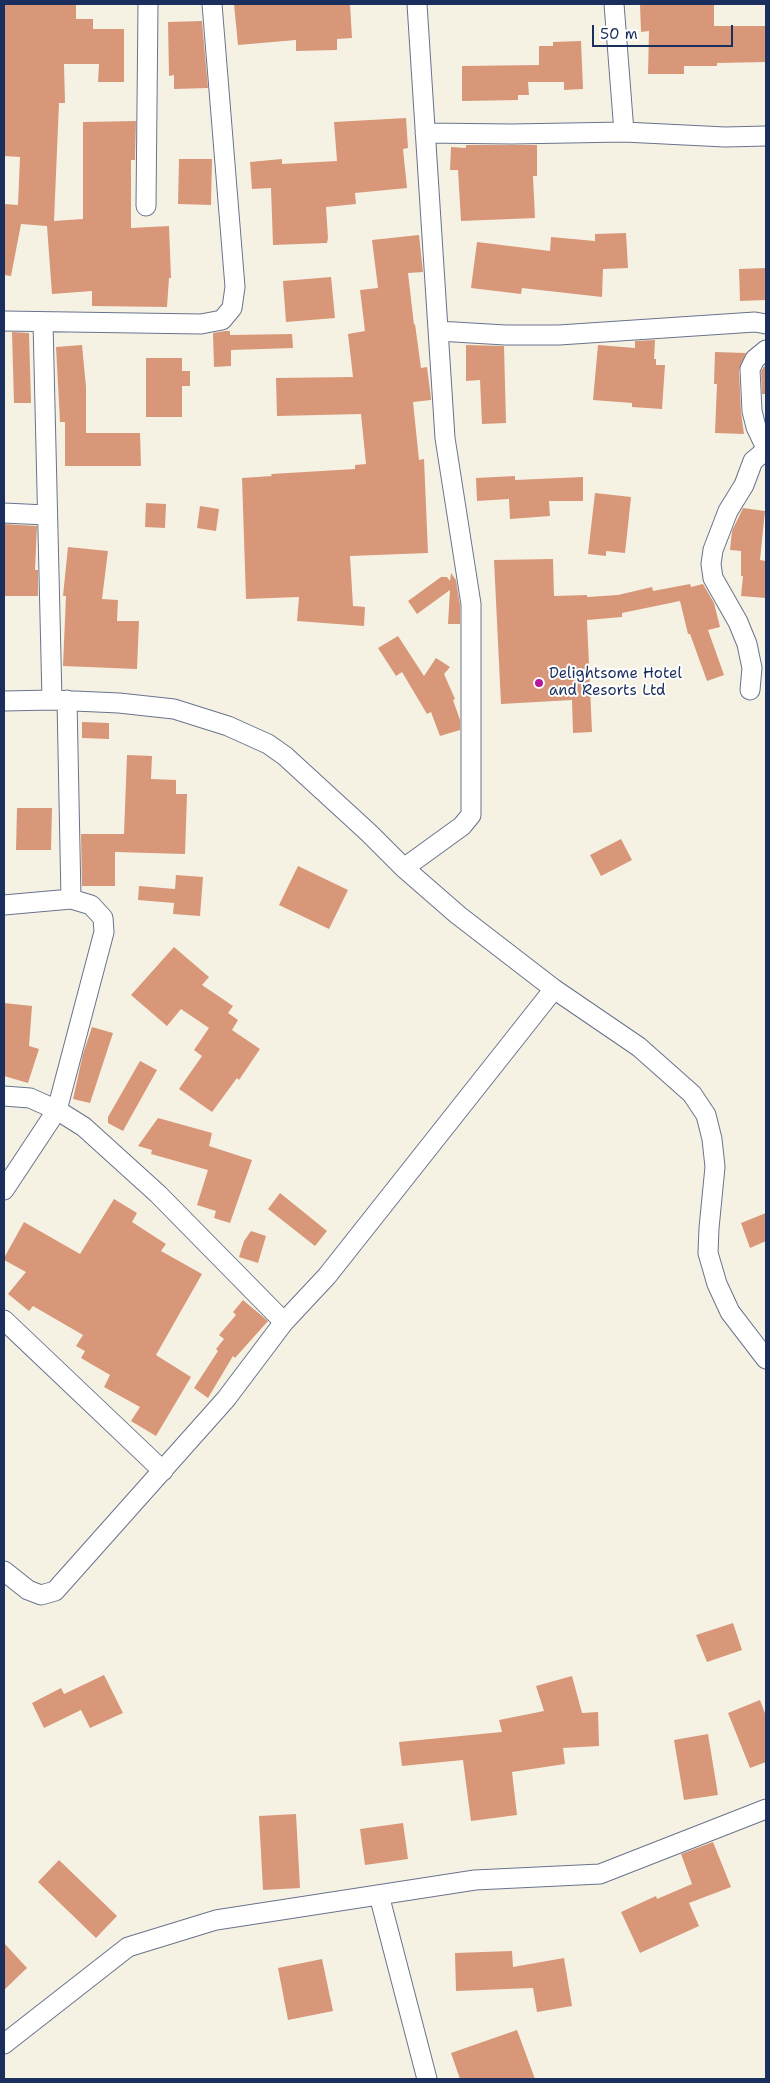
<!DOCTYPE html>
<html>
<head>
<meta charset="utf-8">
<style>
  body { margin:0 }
  #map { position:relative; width:770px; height:2083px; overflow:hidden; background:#f6f2e3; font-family:"Shantell Sans",sans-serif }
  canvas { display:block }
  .frame { position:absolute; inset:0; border:5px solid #1b2f5e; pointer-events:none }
  .scale { position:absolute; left:592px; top:25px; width:141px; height:22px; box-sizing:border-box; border:2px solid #1b2f5e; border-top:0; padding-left:6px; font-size:15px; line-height:18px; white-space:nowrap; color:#1b2f5e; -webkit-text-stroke:4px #fff; paint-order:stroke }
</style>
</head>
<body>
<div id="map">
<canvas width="770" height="2083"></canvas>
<div class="frame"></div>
<div class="scale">50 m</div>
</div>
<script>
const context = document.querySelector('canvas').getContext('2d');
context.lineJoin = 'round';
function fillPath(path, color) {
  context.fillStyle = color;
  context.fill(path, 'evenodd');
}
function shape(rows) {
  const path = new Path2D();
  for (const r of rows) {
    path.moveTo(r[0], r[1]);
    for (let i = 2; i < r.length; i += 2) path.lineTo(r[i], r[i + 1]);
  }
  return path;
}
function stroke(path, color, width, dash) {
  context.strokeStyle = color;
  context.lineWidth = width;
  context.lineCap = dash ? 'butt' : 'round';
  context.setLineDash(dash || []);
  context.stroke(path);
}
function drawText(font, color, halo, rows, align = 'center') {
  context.font = font + ' "Shantell Sans",sans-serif';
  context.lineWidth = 4;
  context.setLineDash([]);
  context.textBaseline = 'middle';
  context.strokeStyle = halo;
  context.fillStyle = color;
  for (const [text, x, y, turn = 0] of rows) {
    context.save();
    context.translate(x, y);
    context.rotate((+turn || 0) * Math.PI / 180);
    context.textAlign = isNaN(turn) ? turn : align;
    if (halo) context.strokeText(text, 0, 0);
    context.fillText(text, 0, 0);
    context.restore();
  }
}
fillPath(shape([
  [4,4,76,4,76,19,93,19,93,29,124,29,124,82,98,82,99,64,64,64,65,103,59,103,54,221,83,219,83,122,136,121,135,160,131,160,131,228,169,226,171,278,169,278,167,307,92,306,92,291,52,294,47,226,21,224,11,276,4,275,4,204,18,205,20,157,4,156],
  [234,4,350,4,352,38,337,39,337,50,296,51,296,40,238,45],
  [640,4,714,4,714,26,766,26,766,62,717,63,717,66,684,66,684,74,648,74,649,31,641,32],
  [202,21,208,88,174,89,174,75,169,76,168,22],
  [581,41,583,89,564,90,564,82,528,82,529,95,518,95,518,100,462,101,462,66,539,65,539,46,553,46,553,42],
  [406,118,408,148,403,149,407,188,355,193,356,204,326,207,328,238,327,243,273,245,271,188,252,189,250,162,282,159,282,164,337,161,334,122],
  [466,145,537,145,537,176,533,176,535,218,461,221,458,170,450,170,451,147,466,148],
  [179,159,212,159,211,205,178,204],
  [626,233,628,268,603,269,602,297,522,288,521,294,471,288,477,242,550,251,551,237,595,241,595,234],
  [419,235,423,272,408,273,414,325,415,324,421,368,427,367,431,398,431,400,413,402,419,460,424,459,428,553,350,556,353,606,365,607,364,626,297,621,299,597,246,599,242,478,272,476,271,474,355,469,355,465,366,464,361,414,277,416,276,378,353,377,348,334,365,331,360,290,378,288,372,240],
  [766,268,766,300,740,301,739,269],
  [331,277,335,318,286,322,283,281],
  [225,331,230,331,230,335,292,334,293,348,231,350,231,366,214,367,213,333],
  [12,332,29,333,31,403,14,403],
  [655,340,654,359,656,359,656,365,665,365,662,409,632,407,632,403,593,400,598,345,635,348,635,341],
  [82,345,86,387,86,433,140,433,141,466,65,466,65,422,60,422,56,347],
  [466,345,504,346,506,423,482,424,480,380,466,381],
  [715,352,746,353,739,370,741,412,744,434,715,433,717,384,714,384],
  [146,358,182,358,182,371,190,371,190,386,182,386,182,417,146,417],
  [766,364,766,394,762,394,761,371],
  [515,476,515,480,583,477,583,501,549,501,550,516,510,519,509,499,477,501,476,478],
  [595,493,631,497,625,553,606,551,606,556,588,554],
  [146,503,166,504,165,528,145,527],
  [200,506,219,509,216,531,197,528],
  [743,508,765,511,760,560,766,561,766,598,741,596,743,576,741,576,741,551,730,550,732,531],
  [4,524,37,526,35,570,38,570,38,596,4,596],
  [68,547,108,551,102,599,118,600,117,621,139,621,137,669,63,666,66,596,63,596],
  [553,559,554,596,587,595,587,597,618,595,652,587,653,591,690,584,691,587,703,584,714,603,720,627,708,630,724,675,707,681,690,634,688,634,680,601,622,613,622,617,587,620,592,732,573,733,572,700,501,704,494,560],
  [451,573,456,580,460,605,460,624,448,624,450,590,417,614,408,601,441,577,447,577,450,581],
  [398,636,424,676,436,658,450,667,444,674,455,699,453,700,460,720,460,730,440,736,431,712,427,714,402,672,396,676,378,648],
  [82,722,109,723,109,739,82,738],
  [127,755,152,756,151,779,176,780,176,794,187,794,185,854,115,852,115,886,82,886,81,834,124,834],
  [17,808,52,808,51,850,16,850],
  [621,839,632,860,601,876,590,855],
  [298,866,348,890,329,929,279,905],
  [176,875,203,877,200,916,173,914,174,903,138,900,139,886,175,889],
  [174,947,209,977,202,985,233,1006,228,1013,238,1020,232,1030,260,1049,239,1080,237,1078,212,1112,179,1089,202,1056,194,1050,209,1028,181,1009,167,1026,131,995],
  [4,1003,32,1006,29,1046,39,1049,28,1083,4,1076],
  [92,1027,113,1033,90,1103,73,1099,83,1054],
  [140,1061,157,1070,123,1131,108,1123,108,1117],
  [158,1118,212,1133,209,1146,252,1160,230,1223,214,1218,216,1211,197,1205,208,1170,151,1154,152,1150,138,1146],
  [280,1193,327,1231,315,1246,268,1209],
  [114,1199,137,1213,132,1222,166,1244,161,1251,202,1274,156,1355,191,1377,156,1436,131,1421,140,1407,104,1387,110,1375,81,1358,85,1351,76,1346,83,1335,33,1306,29,1311,8,1294,26,1272,4,1260,4,1258,24,1222,80,1254],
  [766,1213,766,1241,750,1248,741,1223],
  [251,1231,266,1236,258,1263,239,1257,244,1241],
  [243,1300,268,1321,235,1358,233,1356,208,1398,194,1388,218,1351,216,1349,224,1339,219,1335,236,1315,233,1312],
  [733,1623,742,1650,707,1662,696,1635],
  [104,1675,123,1713,90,1728,81,1710,44,1728,32,1703,61,1688,64,1694],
  [572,1676,582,1713,598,1712,599,1746,563,1748,565,1764,512,1772,517,1815,471,1821,463,1760,402,1766,399,1742,502,1732,499,1720,544,1711,536,1686],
  [760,1700,766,1716,766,1762,750,1768,728,1713],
  [708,1734,718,1795,684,1800,674,1740],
  [296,1814,300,1888,263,1890,259,1816],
  [403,1823,408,1859,365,1865,360,1829],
  [713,1842,731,1887,689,1903,699,1926,640,1953,621,1912,656,1896,657,1899,692,1884,681,1854],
  [59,1860,117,1916,96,1938,38,1882],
  [4,1943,27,1968,4,1990],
  [512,1951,513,1967,564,1958,572,2006,537,2012,533,1988,456,1991,455,1953],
  [322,1959,333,2011,288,2020,278,1968],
  [517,2030,535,2079,460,2079,451,2053]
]), '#d89779');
const street = shape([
  [614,4,624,132],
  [425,133,512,134,624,132,725,137,766,136],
  [146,206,148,4],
  [4,321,201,324,222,320,232,308,235,287,212,4],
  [43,322,52,700],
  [438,331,505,335,559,335,755,322,766,324],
  [766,350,755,359,750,369,752,411,756,427,766,448],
  [4,513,46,515],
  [750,690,752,668,747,644,738,622,713,578,711,564,713,550,728,511,744,485,753,461,766,450],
  [4,701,52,700,119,703,174,709,228,726,268,744,285,756,369,833,404,868,458,915,554,989,639,1047,692,1094,706,1115,712,1139,715,1167,709,1228,708,1253,717,1284,730,1312,766,1359],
  [404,868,462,826,471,815,471,604,445,438,417,4],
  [4,905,71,899,67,700],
  [4,1096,30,1098,57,1110,84,1127,158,1194,284,1322],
  [4,1190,57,1110,104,932,103,918,91,905,71,899],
  [4,1320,163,1471],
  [4,1571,28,1590,41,1595,55,1591,226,1399,284,1322,327,1276,554,989],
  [379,1895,427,2079],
  [4,2044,128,1947,216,1920,475,1880,600,1874,766,1809]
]);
stroke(street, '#68738d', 21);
stroke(street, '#fff', 19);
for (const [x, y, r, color] of [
  [539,683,5,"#b5179e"]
]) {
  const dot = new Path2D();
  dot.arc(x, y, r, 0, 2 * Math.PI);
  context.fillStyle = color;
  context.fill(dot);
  stroke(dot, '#fff', 2);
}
drawText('15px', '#1b2f5e', '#fff', [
  ["Delightsome Hotel",549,674],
  ["and Resorts Ltd",549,691]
], 'left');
</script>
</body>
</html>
